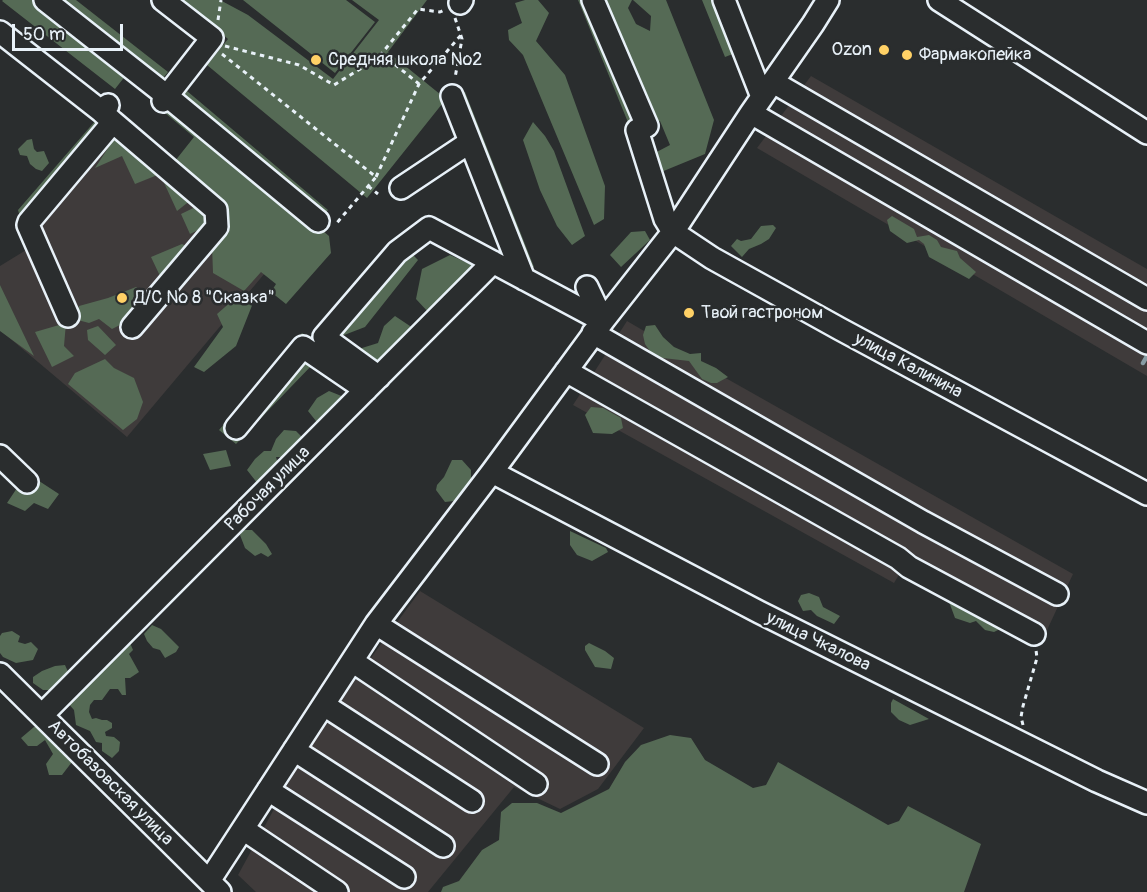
<!DOCTYPE html>
<html>
<head>
<meta charset="utf-8">
<style>
  body { margin:0 }
  #map { position:relative; width:1147px; height:892px; overflow:hidden; background:#2a2d2e; font-family:Pangolin,sans-serif }
  canvas { display:block }
  .scale { position:absolute; left:12px; top:24px; width:111px; height:27px; box-sizing:border-box; border:3px solid #e8f1f8; border-top:0; padding-left:8px; font-size:18px; line-height:21px; white-space:nowrap; color:#e8f1f8; -webkit-text-stroke:4px #2a2d2e; paint-order:stroke }
</style>
</head>
<body>
<div id="map">
<canvas width="1147" height="892"></canvas>
<div class="scale">50 m</div>
</div>
<script>
const context = document.querySelector('canvas').getContext('2d');
context.lineJoin = 'round';
function fillPath(path, color) {
  context.fillStyle = color;
  context.fill(path, 'evenodd');
}
function shape(rows) {
  const path = new Path2D();
  for (const r of rows) {
    path.moveTo(r[0], r[1]);
    for (let i = 2; i < r.length; i += 2) path.lineTo(r[i], r[i + 1]);
  }
  return path;
}
function stroke(path, color, width, dash) {
  context.strokeStyle = color;
  context.lineWidth = width;
  context.lineCap = dash ? 'butt' : 'round';
  context.setLineDash(dash || []);
  context.stroke(path);
}
function drawText(font, color, halo, rows, align = 'center') {
  context.font = font + ' Pangolin,sans-serif';
  context.lineWidth = 5;
  context.setLineDash([]);
  context.textBaseline = 'middle';
  context.strokeStyle = halo;
  context.fillStyle = color;
  for (const [text, x, y, turn = 0] of rows) {
    context.save();
    context.translate(x, y);
    context.rotate((+turn || 0) * Math.PI / 180);
    context.textAlign = isNaN(turn) ? turn : align;
    if (halo) context.strokeText(text, 0, 0);
    context.fillText(text, 0, 0);
    context.restore();
  }
}
fillPath(shape([
  [811,76,1147,269,1147,376,757,148],
  [109,110,281,254,127,437,0,330,0,266,31,247,18,215],
  [627,321,692,359,1073,574,1042,641,1022,639,902,570,894,583,573,405],
  [420,591,644,728,598,789,560,809,514,787,428,892,256,892,238,875,315,734]
]), '#3f3b3b');
fillPath(shape([
  [3,0,40,0,130,70,115,89,2,1],
  [52,0,76,0,168,72,159,83],
  [182,0,220,0,248,15,333,79,379,20,352,0,427,0,388,52,446,99,367,198,207,65,228,39],
  [243,0,346,0,375,22,335,73],
  [525,0,538,0,549,13,536,41,565,75,605,186,604,219,594,225,523,55,509,40,508,30,522,23,515,3],
  [578,0,632,0,628,8,636,24,650,31,651,16,633,0,666,0,714,120,705,154,649,177,643,159],
  [660,121,670,145,649,156,637,130],
  [702,0,718,0,738,52,725,57],
  [187,91,328,210,321,218,180,100],
  [465,92,534,267,525,270,456,95],
  [172,105,329,236,331,253,286,304,271,292,276,284,261,272,244,291,213,273,212,245,219,220,190,234,181,214,218,196,213,192,207,197,176,162,175,161,194,137,165,113],
  [96,120,104,124,20,217,18,210],
  [533,122,545,136,554,151,585,236,572,245,557,226,540,190,523,140],
  [118,133,196,196,177,211,160,174,135,184,122,156,95,168],
  [32,139,34,149,37,152,44,151,49,163,42,171,36,169,30,164,27,156,20,155,18,149,27,140],
  [892,216,914,229,917,237,929,235,937,240,941,247,957,251,960,258,976,272,969,279,929,257,924,244,919,240,907,243,890,231,887,220],
  [773,225,776,228,769,239,761,244,749,249,742,257,731,246,737,239,741,241,751,239,761,226],
  [645,231,650,240,621,267,610,255,631,232],
  [396,238,418,260,365,327,339,337,236,444,219,430,302,333,311,339],
  [182,244,190,248,170,279,160,276,151,257],
  [450,255,474,266,429,313,416,299,422,269],
  [0,285,34,356,0,331],
  [136,287,148,295,130,320,112,329,99,319,89,323,74,319,79,306,108,298],
  [240,294,253,303,236,346,204,372,194,367,223,327,217,314],
  [395,316,413,328,361,381,357,358,362,348,378,343,384,326],
  [66,323,64,346,74,356,52,367,35,332],
  [655,325,663,337,674,347,690,354,701,353,701,361,716,368,728,377,717,383,711,383,702,379,689,361,654,357,645,344,643,335,646,326],
  [98,326,116,345,105,355,88,340,87,330],
  [105,359,114,368,134,378,143,402,137,419,123,430,68,384,75,373],
  [329,391,344,397,339,412,320,426,308,411,317,398],
  [591,407,603,408,621,418,623,428,612,434,593,433,585,415],
  [284,430,296,431,303,438,286,457,276,457,278,464,258,484,247,470,255,459,264,451,271,451,276,439],
  [226,450,231,466,210,470,203,454],
  [452,460,462,460,471,470,471,480,454,501,445,502,436,490,437,485,444,477],
  [36,479,59,494,48,509,34,503,25,511,7,503,19,485],
  [243,530,252,530,266,544,272,554,268,557,261,553,255,556,245,548,240,535],
  [570,531,606,548,608,552,592,561,577,555,570,545],
  [809,593,819,597,823,607,840,616,834,624,817,616,811,610,803,611,798,601,801,595],
  [948,599,974,607,976,616,996,615,1000,619,1000,629,994,632,985,630,976,621,970,623,955,618],
  [152,625,161,629,179,647,176,652,165,658,160,650,153,648,147,641,144,634],
  [12,631,20,636,18,642,25,644,31,642,38,649,33,660,16,663,3,657,0,653,0,636,2,633],
  [130,643,133,650,129,654,139,672,130,678,125,678,126,695,122,695,118,689,110,689,102,700,94,700,90,705,89,712,92,719,96,718,102,720,107,720,112,723,112,728,105,732,106,736,114,737,120,742,119,751,112,758,102,751,102,743,96,742,90,731,76,725,74,710,66,701,122,645],
  [589,643,605,651,614,658,611,669,595,667,585,650,585,646],
  [65,665,69,674,58,682,53,690,43,690,33,683,33,677,42,671,55,666],
  [893,699,929,719,910,725,899,720,891,712,891,703],
  [34,727,45,727,75,758,62,775,49,775,46,764,53,754,45,740,37,746,28,746,21,738],
  [670,735,691,738,705,760,753,788,766,785,778,762,888,825,899,821,908,806,981,844,964,892,441,892,443,887,459,881,482,850,499,840,501,812,512,803,537,803,561,813,609,789,625,762,641,745]
]), '#556a55');
stroke(shape([
  [1143,363,1147,356]
]), '#889ca4', 4.5);
const minor = shape([
  [45,0,167,96,318,221],
  [593,0,647,126,637,130,665,219,673,232,712,258,840,329,1147,494],
  [724,0,762,97],
  [939,0,1147,133],
  [460,3,462,0],
  [0,32,101,111,108,105],
  [773,82,1147,299],
  [452,96,524,279],
  [163,101,212,38,163,0],
  [751,113,1147,343],
  [113,122,216,210,217,227,132,327],
  [401,188,470,142],
  [587,287,603,321],
  [68,316,28,225,29,222,113,122,101,111],
  [593,333,923,522,1057,594],
  [566,371,898,558,909,567,1034,634],
  [379,377,324,337,397,252,429,228,603,321],
  [236,428,303,347,366,390],
  [0,456,27,482],
  [492,472,759,612,1097,781,1147,803],
  [376,624,597,764],
  [352,661,536,784],
  [0,674,220,892],
  [324,705,472,801],
  [42,715,493,262],
  [294,750,443,846],
  [268,790,404,877],
  [243,829,337,892],
  [209,881,376,624,492,472,603,321,673,232,751,113,813,24,828,0]
]);
stroke(minor, '#e8f1f8', 26);
stroke(shape([
  [455,18,462,39,455,78],
  [218,20,221,0],
  [225,46,299,65,334,85,378,58,418,9,440,12,444,10],
  [381,53,419,84],
  [222,54,376,177,335,225],
  [376,177,419,84,461,35],
  [368,186,378,194],
  [1023,725,1021,717,1023,706,1037,658,1036,650]
]), '#e8f1f8', 3, [4.5, 4.5]);
stroke(minor, '#2a2d2e', 21);
for (const [x, y, r, color] of [
  [884,50,6,"#ffd166"],
  [907,55,6,"#ffd166"],
  [316,60,6,"#ffd166"],
  [122,298,6,"#ffd166"],
  [689,313,6,"#ffd166"]
]) {
  const dot = new Path2D();
  dot.arc(x, y, r, 0, 2 * Math.PI);
  context.fillStyle = color;
  context.fill(dot);
  stroke(dot, '#2a2d2e', 2);
}
drawText('18px', '#e8f1f8', '#2a2d2e', [
  ["Ozon",872,50,"right"],
  ["Фармакопейка",919,55],
  ["Средняя школа №2",328,60],
  ["Д/С № 8 \"Сказка\"",134,298],
  ["Твой гастроном",701,313]
], 'left');
drawText('18px', '#e8f1f8', '#2a2d2e', [
  ["улица Калинина",908,366,28],
  ["Рабочая улица",268,489,-45],
  ["улица Чкалова",818,642,26],
  ["Автобазовская улица",110,783,45]
]);
</script>
</body>
</html>
